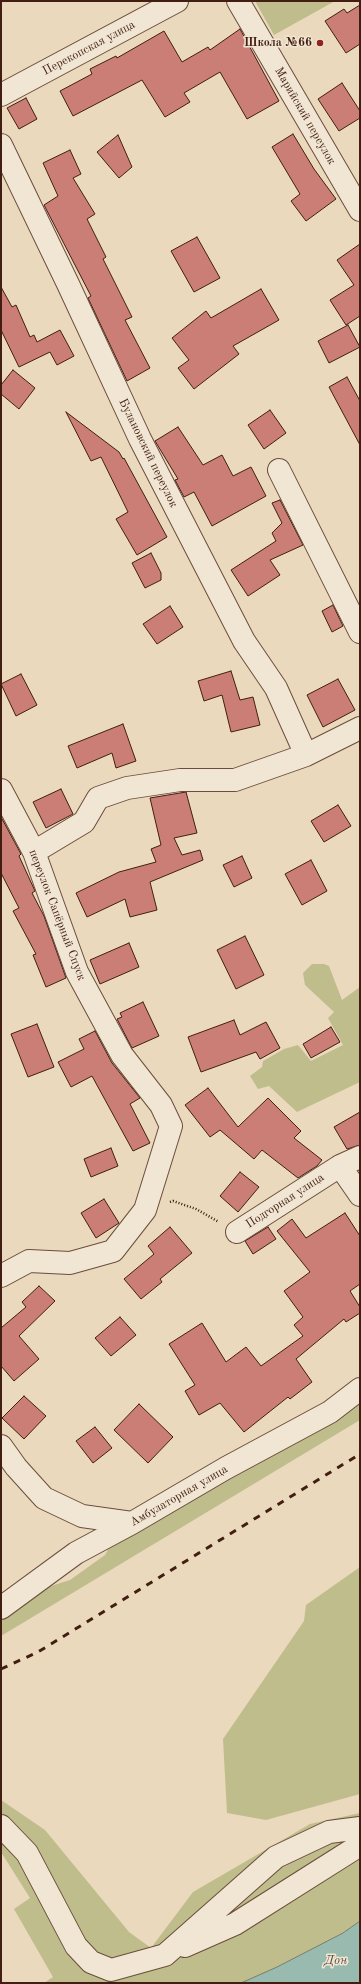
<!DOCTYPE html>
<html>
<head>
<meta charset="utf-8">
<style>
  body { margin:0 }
  #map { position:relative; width:361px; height:1984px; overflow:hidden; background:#ead9bc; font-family:"Old Standard TT",serif }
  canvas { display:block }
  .frame { position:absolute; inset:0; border:2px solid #411e11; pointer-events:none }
</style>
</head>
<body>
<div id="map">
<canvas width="361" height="1984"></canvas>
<div class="frame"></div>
</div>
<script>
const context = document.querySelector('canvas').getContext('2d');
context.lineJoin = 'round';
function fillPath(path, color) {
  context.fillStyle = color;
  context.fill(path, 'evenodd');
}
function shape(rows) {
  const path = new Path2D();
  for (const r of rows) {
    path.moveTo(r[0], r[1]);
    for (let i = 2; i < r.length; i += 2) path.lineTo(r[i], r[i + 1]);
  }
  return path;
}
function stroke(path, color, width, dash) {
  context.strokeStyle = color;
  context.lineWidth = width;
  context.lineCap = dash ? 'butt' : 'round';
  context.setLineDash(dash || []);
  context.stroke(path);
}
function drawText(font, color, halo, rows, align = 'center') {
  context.font = font + ' "Old Standard TT",serif';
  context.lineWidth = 3;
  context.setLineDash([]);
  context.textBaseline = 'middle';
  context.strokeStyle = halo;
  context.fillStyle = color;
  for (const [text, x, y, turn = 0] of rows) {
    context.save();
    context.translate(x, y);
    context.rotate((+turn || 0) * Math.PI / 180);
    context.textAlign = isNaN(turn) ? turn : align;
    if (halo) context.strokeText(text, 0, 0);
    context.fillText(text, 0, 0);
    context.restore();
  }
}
fillPath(shape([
  [255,1,335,1,274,35],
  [312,964,324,964,329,966,342,1000,360,987,360,1082,297,1112,269,1086,258,1089,250,1076,262,1067,263,1061,284,1049,298,1045,311,1061,343,1045,328,1018,334,1012,305,985,303,973],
  [360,1389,360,1420,1,1636,1,1613,40,1583,51,1586,70,1580,105,1555,119,1530],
  [360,1567,360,1794,266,1820,227,1813,223,1739,304,1621,306,1605],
  [1,1800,45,1830,129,1932,151,1948,193,1892,310,1824,360,1813,360,1921,343,1933,277,1967,241,1983,44,1983,53,1977,14,1909,30,1898,1,1852]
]), '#bfbd8b');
const water = shape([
  [360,1921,360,1983,241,1983,277,1967,343,1933,360,1921]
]);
fillPath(water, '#98baaf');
stroke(water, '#757c70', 1);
const building = shape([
  [360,5,360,44,346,53,325,21,344,9,347,13,360,5],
  [240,29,279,101,247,119,220,72,184,93,190,102,165,117,142,80,73,116,60,91,92,74,90,69,116,56,117,58,164,31,182,62,208,47,210,50,240,29],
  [342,83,360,111,360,118,339,131,318,99,342,83],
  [26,98,37,119,19,129,7,108,26,98],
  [293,134,314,169,336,199,306,221,291,201,300,194,272,147,293,134],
  [118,135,132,167,119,178,97,152,118,135],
  [70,150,81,174,73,178,95,214,87,219,106,257,103,259,132,317,125,320,150,368,127,381,88,298,91,296,44,205,58,196,43,163,70,150],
  [197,237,220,278,194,292,171,251,197,237],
  [360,244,360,316,346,325,330,300,354,285,337,260,360,244],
  [1,287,12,307,16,305,30,337,34,335,37,342,60,330,74,356,57,365,50,352,19,367,1,330,1,287],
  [261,289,279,320,233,346,239,354,194,389,178,368,189,360,172,338,206,311,211,318,261,289],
  [348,325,360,347,329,363,318,341,348,325],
  [13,370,35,388,19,409,1,394,1,385,13,370],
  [347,377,360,401,360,445,329,387,347,377],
  [270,410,286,433,264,449,248,425,270,410],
  [66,412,119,452,123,459,124,458,167,537,137,555,116,519,128,512,101,457,91,461,66,412],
  [178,427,203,465,222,455,233,476,251,467,266,496,212,526,194,492,184,497,175,480,178,479,155,441,178,427],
  [280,500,303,545,270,560,280,575,248,596,231,570,276,541,272,533,282,523,272,503,280,500],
  [151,553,161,573,161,580,145,588,132,563,151,553],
  [333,605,343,626,332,632,322,611,333,605],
  [170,606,183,627,157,644,143,624,170,606],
  [231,671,240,700,253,697,260,725,231,732,222,695,204,701,198,681,231,671],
  [21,674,37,705,16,716,1,684,21,674],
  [338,679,355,710,323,727,307,695,338,679],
  [123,724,136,761,116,768,112,753,77,768,68,746,123,724],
  [61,789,73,814,46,828,33,802,61,789],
  [186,792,197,833,174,838,182,855,200,850,203,860,150,882,157,910,130,917,125,899,87,917,76,893,119,872,156,862,151,849,161,845,150,798,186,792],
  [338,805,351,826,324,842,311,821,338,805],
  [1,817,21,854,19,856,35,891,32,893,44,916,66,978,46,987,33,955,36,954,13,911,19,908,1,873,1,817],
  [242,856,252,878,234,887,223,865,242,856],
  [311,860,327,891,302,905,285,874,311,860],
  [245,936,264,975,236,989,217,950,245,936],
  [129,943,139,967,100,984,90,960,129,943],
  [143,1002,159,1036,132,1048,117,1019,122,1017,120,1013,143,1002],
  [234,1020,240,1035,266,1022,280,1048,260,1059,256,1052,201,1072,188,1037,234,1020],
  [37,1024,54,1067,28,1077,11,1034,37,1024],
  [331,1027,340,1042,311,1058,303,1044,331,1027],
  [95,1031,112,1063,140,1098,130,1104,150,1143,133,1151,92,1076,71,1087,58,1062,84,1049,79,1039,95,1031],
  [208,1088,238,1127,268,1098,301,1131,294,1138,322,1160,317,1166,298,1178,262,1150,254,1159,220,1130,210,1137,185,1105,208,1088],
  [360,1112,360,1145,347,1149,334,1127,360,1112],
  [111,1148,118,1166,91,1177,84,1159,111,1148],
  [240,1172,259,1187,238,1212,220,1196,240,1172],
  [104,1199,119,1223,96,1238,81,1213,104,1199],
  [345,1213,360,1236,360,1284,350,1291,360,1307,360,1313,346,1322,344,1319,296,1359,312,1382,290,1399,288,1397,244,1432,220,1403,199,1415,185,1391,195,1385,169,1344,202,1323,226,1362,246,1347,261,1366,303,1336,294,1325,303,1317,284,1291,310,1272,277,1231,292,1219,306,1238,345,1213],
  [170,1227,192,1253,160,1279,162,1282,141,1299,124,1279,154,1254,148,1246,170,1227],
  [268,1227,276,1239,253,1254,245,1241,268,1227],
  [39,1286,55,1301,19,1336,39,1359,14,1381,1,1366,1,1328,26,1307,22,1302,39,1286],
  [120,1317,136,1335,111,1356,95,1338,120,1317],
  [24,1396,46,1416,24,1439,2,1418,24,1396],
  [139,1404,173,1437,148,1463,114,1430,139,1404],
  [95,1427,112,1448,93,1463,76,1441,95,1427]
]);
fillPath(building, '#cb7e76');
stroke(building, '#411e11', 1);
const minor = shape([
  [238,1,360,210],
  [1,95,177,1],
  [1,145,68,284,140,439,244,641,276,688,306,755],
  [279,470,360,632],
  [1,790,34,852,77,972,122,1055,161,1105,171,1126,145,1210,113,1251,70,1263,29,1261,1,1276],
  [34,852,84,822,98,798,127,788,180,780,235,780,306,755,360,728],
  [340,1166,360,1195],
  [237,1232,340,1166,360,1157],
  [1,1446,16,1467,44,1498,82,1516,132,1523],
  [1,1608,76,1553,132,1523,226,1468,330,1412,360,1389],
  [1,1826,27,1853,76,1946,91,1962,111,1970,165,1955,276,1857,329,1832,360,1828],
  [185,1946,235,1924,360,1845]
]);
stroke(minor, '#6b4d3c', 24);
stroke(shape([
  [170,1202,173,1201,196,1209,219,1222]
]), '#411e11', 2.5, [1, 2]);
stroke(minor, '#f1e6d3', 22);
stroke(shape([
  [1,1669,38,1652,360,1454]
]), '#411e11', 3, [7, 7]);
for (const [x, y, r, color] of [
  [320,43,4,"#8f2418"]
]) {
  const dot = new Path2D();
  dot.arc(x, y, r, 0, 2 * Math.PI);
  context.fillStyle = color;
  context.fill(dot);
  stroke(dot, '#f1e6d3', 1.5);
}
drawText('bold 12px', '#411e11', '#f1e6d3', [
  ["Школа №66",312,43]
], 'right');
drawText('12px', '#411e11', '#f1e6d3', [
  ["Перекопская улица",89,48,-28],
  ["Марийский переулок",305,116,60],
  ["Булановский переулок",148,453,64],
  ["переулок Сапёрный Спуск",57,915,69],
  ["Подгорная улица",285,1201,-33],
  ["Амбулаторная улица",179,1496,-30]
]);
drawText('italic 13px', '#5b4d40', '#f1e6d3', [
  ["Дон",336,1961]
]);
</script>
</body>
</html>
